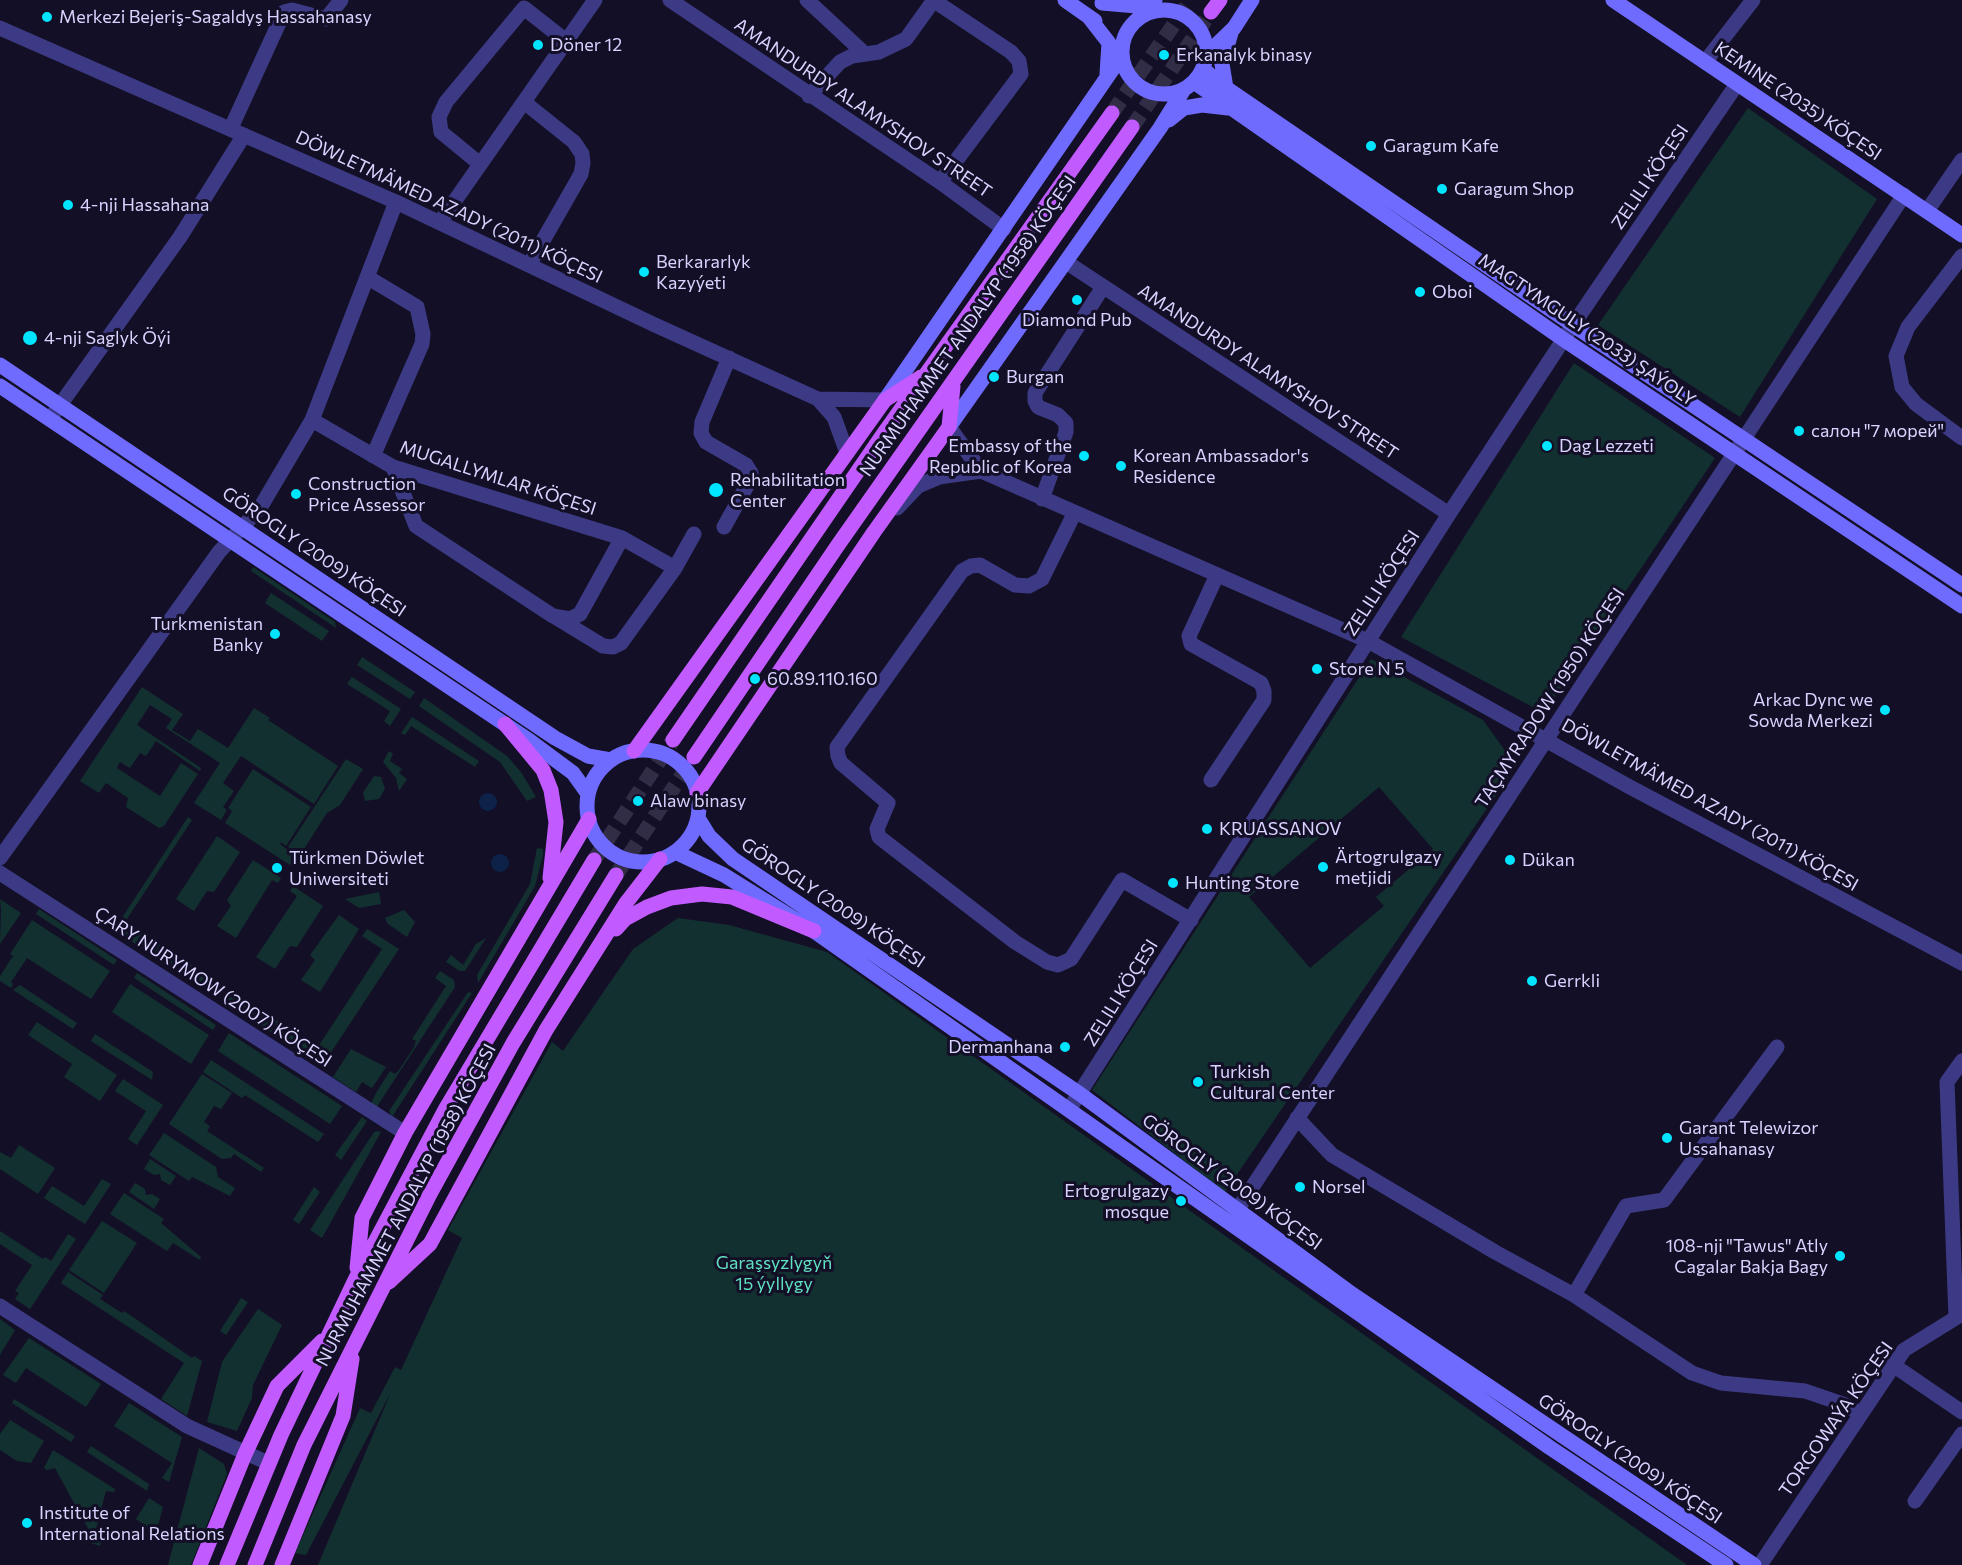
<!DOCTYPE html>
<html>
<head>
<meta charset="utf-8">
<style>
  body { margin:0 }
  canvas { display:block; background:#130f26 }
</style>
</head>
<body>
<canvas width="1962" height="1565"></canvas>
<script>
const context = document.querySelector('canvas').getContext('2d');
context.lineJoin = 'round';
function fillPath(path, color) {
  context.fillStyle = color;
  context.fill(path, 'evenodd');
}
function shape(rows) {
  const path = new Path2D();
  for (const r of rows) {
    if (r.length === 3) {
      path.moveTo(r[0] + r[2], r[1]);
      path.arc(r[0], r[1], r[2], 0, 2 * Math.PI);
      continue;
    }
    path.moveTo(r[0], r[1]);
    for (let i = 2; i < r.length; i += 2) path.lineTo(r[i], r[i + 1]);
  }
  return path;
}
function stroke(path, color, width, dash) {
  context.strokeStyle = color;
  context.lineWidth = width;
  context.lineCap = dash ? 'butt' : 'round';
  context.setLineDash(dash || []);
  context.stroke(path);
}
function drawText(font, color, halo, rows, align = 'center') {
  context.font = font + ' Commissioner,sans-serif';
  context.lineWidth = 6;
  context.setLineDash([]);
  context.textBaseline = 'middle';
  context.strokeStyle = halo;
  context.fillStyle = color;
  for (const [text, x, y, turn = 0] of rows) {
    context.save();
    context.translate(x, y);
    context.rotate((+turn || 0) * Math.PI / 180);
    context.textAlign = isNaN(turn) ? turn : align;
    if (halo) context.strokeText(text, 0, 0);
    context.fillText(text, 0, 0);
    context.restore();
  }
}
fillPath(shape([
  [1748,108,1877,199,1740,417,1598,325],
  [1574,363,1715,458,1544,713,1401,637],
  [253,567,335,622,336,628,251,571],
  [271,593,329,631,322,641,265,603],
  [362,657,415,692,410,699,357,665],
  [1371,659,1483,720,1516,766,1225,1192,1092,1090],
  [1379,787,1433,849,1376,897,1384,906,1310,968,1249,897],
  [352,677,401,709,390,726,384,721,390,711,347,684],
  [142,687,183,714,172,730,190,741,198,729,228,748,254,708,270,718,268,720,338,766,314,804,241,756,223,783,234,791,223,807,227,810,221,820,194,803,220,763,166,728,172,719,150,705,137,725,201,768,200,771,156,741,146,756,140,753,130,768,120,762,117,768,160,796,181,763,198,774,164,826,159,828,126,807,128,798,106,783,99,793,80,781],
  [424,698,507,756,521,772,536,797,527,801,500,762,419,706],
  [412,717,479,761,475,767,411,726,405,735,401,733],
  [389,751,393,754,390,761,402,769,399,773,407,779,399,791,396,778,383,762],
  [346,759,363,769,340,805,327,813,300,855,288,847],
  [253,769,311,807,286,846,281,842,280,844,296,856,290,865,225,823,232,811,228,808],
  [374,776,381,777,385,789,379,799,365,801,363,793],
  [188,817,192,820,125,922,210,977,203,988,114,930],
  [217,836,240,852,214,892,207,891,194,911,176,899],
  [537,848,543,849,543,855,535,886,478,983,477,975,530,884],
  [253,860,281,878,278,883,272,880,236,938,217,926,231,906,227,900],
  [293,886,323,906,297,947,290,946,275,969,256,957,297,896,290,891],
  [379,892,381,904,359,908,345,899],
  [0,899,21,913,0,944,1,910],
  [39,909,117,960,114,965,36,914],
  [404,910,415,922,407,937,388,924,385,918],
  [339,915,359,929,320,992,301,980,315,960,310,955],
  [678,918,729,925,827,952,1687,1565,318,1565,391,1392,306,1555,295,1553,360,1408,371,1413,395,1367,401,1370,462,1238,448,1230,552,1042,563,1051,633,949],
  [32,920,110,971,91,999,27,958,11,982,13,984,11,988,0,981,0,976,13,956,10,954],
  [367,929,399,949,322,1066,224,1002,231,991,318,1047,382,949,362,936],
  [486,938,465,971,460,971,446,962,451,955,463,965,476,944],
  [440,971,454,980,455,987,376,1108,371,1104,376,1093,390,1071,395,1074,399,1070,414,1047,416,1041,412,1039,446,986,435,978],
  [137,973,216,1025,213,1030,134,978],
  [130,984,209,1035,191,1064,112,1012],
  [20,985,77,1023,73,1029,13,990],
  [468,992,472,993,392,1117,389,1111],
  [37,1022,117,1075,100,1101,64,1077,72,1064,28,1035],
  [229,1033,342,1106,330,1124,218,1051],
  [95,1034,153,1072,152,1080,91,1041],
  [351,1049,386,1067,372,1088,362,1082,356,1092,333,1077],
  [211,1060,324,1134,318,1142,245,1095,242,1098,203,1072],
  [202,1074,232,1093,221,1109,214,1106,204,1122,210,1126,207,1131,264,1168,261,1172,234,1154,231,1158,222,1159,169,1124],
  [123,1079,163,1105,137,1145,128,1139,146,1111,115,1091],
  [362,1117,367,1121,341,1160,335,1155],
  [378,1131,381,1132,322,1238,310,1230,374,1132],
  [164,1133,216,1167,218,1177,235,1188,230,1196,192,1177,189,1181,149,1155],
  [19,1145,55,1168,38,1194,0,1169,0,1152,11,1158],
  [150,1159,176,1176,170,1185,161,1180,160,1174,154,1175,144,1169],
  [102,1179,111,1184,85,1224,44,1198,52,1186,84,1206],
  [135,1183,145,1189,146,1195,152,1194,160,1199,154,1209,129,1192],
  [314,1187,320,1192,299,1224,293,1220],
  [124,1193,164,1219,161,1223,201,1257,200,1260,173,1243,167,1251,110,1214],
  [102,1221,137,1243,104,1293,69,1270],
  [0,1231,43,1259,45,1257,51,1261,68,1234,76,1239,30,1309,15,1299,19,1293,15,1291,32,1265,0,1244],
  [68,1272,103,1295,100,1299,122,1313,124,1311,133,1317,192,1358,194,1356,202,1361,187,1416,161,1399,184,1363,61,1283],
  [241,1298,248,1302,226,1335,220,1331],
  [258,1309,282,1325,253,1385,252,1398,237,1431,207,1422,222,1362],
  [0,1319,15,1330,0,1355],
  [29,1338,101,1384,86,1407,26,1368,16,1383,3,1375],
  [14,1399,75,1436,71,1442,12,1403],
  [129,1403,182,1437,169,1482,162,1478,172,1463,114,1426],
  [10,1420,44,1441,31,1463,17,1461,0,1450,0,1434],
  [91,1446,149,1484,147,1491,87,1452],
  [199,1448,224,1464,227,1474,191,1565,168,1565],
  [53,1450,115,1489,114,1492,106,1491,94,1536,102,1539,100,1546,84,1541,83,1539,91,1534,55,1468,47,1470,44,1468],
  [149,1498,163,1507,156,1533,136,1519]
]), '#12302f');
fillPath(shape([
  [488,802,9],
  [500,863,9]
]), '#0c2248');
stroke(shape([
  [1112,113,1191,0],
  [1132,127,1211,12],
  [594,860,673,740],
  [616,875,694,757]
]), '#312d47', 15, [15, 8]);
stroke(shape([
  [670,0,940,182,1004,229],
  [807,0,865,54],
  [933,0,1011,52,1019,61,1021,74,940,182],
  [0,28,396,202,655,325,818,399,885,400],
  [1705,62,1753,0],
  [809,96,840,62,852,56,879,52,906,39,934,0],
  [524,102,574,142,582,154,583,163,581,174,529,265],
  [231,128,284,12,292,10,326,19,341,0],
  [480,164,441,132,439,117,446,102,524,8,566,41],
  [1927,211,1962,160],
  [440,222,595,0],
  [1962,256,1908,327,1896,356,1902,387,1916,404,1962,438],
  [1066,262,1449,514],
  [367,277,417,307,423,334,422,344,373,456],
  [818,399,834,417,847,453],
  [50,419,180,237,244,135],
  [312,420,393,467,622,538,675,568],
  [949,427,981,471,1368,641,1628,786,1962,963],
  [393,467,416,526,553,616,570,619,580,614,622,538],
  [1042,499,1066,432,1066,423,1058,415,1038,407,1035,401,1035,393,1103,287],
  [897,508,918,486,939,477,981,471],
  [1074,514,1042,579,1029,586,1015,585,980,565,971,566,962,571,837,747,838,756,841,763,888,803,877,829,879,837,1015,942,1047,962,1058,965,1071,959,1122,880,1191,920],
  [724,527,749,482,751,473,746,465,706,442,701,433,702,422,729,358],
  [557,618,603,646,613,647,621,643,675,568,694,534],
  [1211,780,1264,700,1264,691,1261,683,1191,644,1189,636,1217,575],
  [0,858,219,552,260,508,312,420,396,202],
  [0,873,405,1133],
  [1070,1108,1449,514,1573,325,1737,84],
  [1297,1118,1332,1155,1495,1252,1574,1295,1692,1373,1721,1383,1805,1391,1843,1404,1861,1414],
  [1230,1221,1904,195],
  [1574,1295,1626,1206,1664,1200,1777,1047],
  [0,1306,187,1426,268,1463],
  [1956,1317,1947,1082,1962,1061],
  [1893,1365,1962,1412],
  [1915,1501,1962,1434],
  [1760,1565,1904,1350,1962,1314]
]), '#3d3a85', 15);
stroke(shape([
  [1065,0,1095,21],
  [1613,0,1962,235],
  [1102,3,1137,6,1155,0],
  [1164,52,42],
  [1088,16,1109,43,1107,74],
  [1206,55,1234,28,1252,0],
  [1203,69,1226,88,1573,325,1962,585],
  [1194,82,1563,339,1962,606],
  [1226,88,1222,64,1231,33],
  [1169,120,1184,108,1202,105,1228,108],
  [0,365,555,738,588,756,611,760],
  [0,386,530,741,573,773,588,794],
  [885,400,1121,57],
  [949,427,1160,128,1183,91],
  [643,806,56],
  [698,818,709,836,733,859,1080,1094,1352,1294,1754,1565],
  [675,852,724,875,814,931,1549,1447,1726,1565]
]), '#6f6bff', 15);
stroke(shape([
  [1211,12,1220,0],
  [505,724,543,770,551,790,556,822,550,878],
  [673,740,884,433,1112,113],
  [634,751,885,400,921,377],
  [694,757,838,545,1132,127],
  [697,793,874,532,949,427,953,386],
  [616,929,625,919,647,907,671,898,702,894,732,897,814,931],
  [357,1268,362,1218,405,1133,589,819],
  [389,1282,430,1244,546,1030,626,903,660,859],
  [200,1565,245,1454,277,1386,322,1341],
  [227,1565,281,1435,356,1278,446,1108,594,860],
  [255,1565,304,1445,430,1194,513,1043,616,875],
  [282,1565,343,1416,352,1359]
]), '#c25bff', 15);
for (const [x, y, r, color] of [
  [47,17,6,"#00e5ff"],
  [538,45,6,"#00e5ff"],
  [1164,55,6,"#00e5ff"],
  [1371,146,6,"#00e5ff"],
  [1442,189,6,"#00e5ff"],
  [68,205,6,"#00e5ff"],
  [644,272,6,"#00e5ff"],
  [1420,292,6,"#00e5ff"],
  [1077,300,6,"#00e5ff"],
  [30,338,8,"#00e5ff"],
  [994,377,6,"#00e5ff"],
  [1799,431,6,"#00e5ff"],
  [1547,446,6,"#00e5ff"],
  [1084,456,6,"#00e5ff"],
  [1121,466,6,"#00e5ff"],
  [716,490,8,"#00e5ff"],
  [296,494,6,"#00e5ff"],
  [275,634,6,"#00e5ff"],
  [1317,669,6,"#00e5ff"],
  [755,679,6,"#00e5ff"],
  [1885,710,6,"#00e5ff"],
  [638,801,6,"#00e5ff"],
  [1207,829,6,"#00e5ff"],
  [1510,860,6,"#00e5ff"],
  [1323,867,6,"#00e5ff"],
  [277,868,6,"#00e5ff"],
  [1173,883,6,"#00e5ff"],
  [1532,981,6,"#00e5ff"],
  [1065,1047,6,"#00e5ff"],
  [1198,1082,6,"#00e5ff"],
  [1667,1138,6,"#00e5ff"],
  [1300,1187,6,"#00e5ff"],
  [1181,1201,6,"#00e5ff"],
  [1840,1256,6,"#00e5ff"],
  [27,1523,6,"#00e5ff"]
]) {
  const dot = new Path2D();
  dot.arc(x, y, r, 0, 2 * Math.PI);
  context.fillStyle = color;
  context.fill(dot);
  stroke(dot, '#130f26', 2);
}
drawText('18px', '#d9d4ff', '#130f26', [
  ["Merkezi Bejeriş-Sagaldyş Hassahanasy",59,17],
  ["Döner 12",550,45],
  ["Erkanalyk binasy",1176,55],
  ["Garagum Kafe",1383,146],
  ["Garagum Shop",1454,189],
  ["4-nji Hassahana",80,205],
  ["Berkararlyk",656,262],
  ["Kazyýeti",656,283],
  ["Oboi",1432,292],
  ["Diamond Pub",1077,320,"center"],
  ["4-nji Saglyk Öýi",44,338],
  ["Burgan",1006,377],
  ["салон \"7 морей\"",1811,431],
  ["Embassy of the",1072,446,"right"],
  ["Republic of Korea",1072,467,"right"],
  ["Dag Lezzeti",1559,446],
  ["Korean Ambassador's",1133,456],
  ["Residence",1133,477],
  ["Rehabilitation",730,480],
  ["Center",730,501],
  ["Construction",308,484],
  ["Price Assessor",308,505],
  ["Turkmenistan",263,624,"right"],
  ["Banky",263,645,"right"],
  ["Store N 5",1329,669],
  ["60.89.110.160",767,679],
  ["Arkac Dync we",1873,700,"right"],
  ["Sowda Merkezi",1873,721,"right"],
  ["Alaw binasy",650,801],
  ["KRUASSANOV",1219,829],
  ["Ärtogrulgazy",1335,857],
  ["metjidi",1335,878],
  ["Türkmen Döwlet",289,858],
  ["Uniwersiteti",289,879],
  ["Dükan",1522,860],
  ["Hunting Store",1185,883],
  ["Gerrkli",1544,981],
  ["Dermanhana",1053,1047,"right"],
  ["Turkish",1210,1072],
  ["Cultural Center",1210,1093],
  ["Garant Telewizor",1679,1128],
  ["Ussahanasy",1679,1149],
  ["Norsel",1312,1187],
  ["Ertogrulgazy",1169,1191,"right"],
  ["mosque",1169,1212,"right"],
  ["108-nji \"Tawus\" Atly",1828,1246,"right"],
  ["Cagalar Bakja Bagy",1828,1267,"right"],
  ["Institute of",39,1513],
  ["International Relations",39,1534]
], 'left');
drawText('18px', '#d9d4ff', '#130f26', [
  ["KEMINE (2035) KÖÇESI",1798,101,34],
  ["AMANDURDY ALAMYSHOV STREET",863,108,34],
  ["ZELILI KÖÇESI",1650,177,-56],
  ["DÖWLETMÄMED AZADY (2011) KÖÇESI",449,207,25],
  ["NURMUHAMMET ANDALYP (1958) KÖÇESI",968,326,-55],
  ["MAGTYMGULY (2033) ŞAÝOLY",1587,330,34],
  ["AMANDURDY ALAMYSHOV STREET",1268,372,33],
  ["MUGALLYMLAR KÖÇESI",498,478,18],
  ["GÖROGLY (2009) KÖÇESI",314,552,34],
  ["ZELILI KÖÇESI",1382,583,-57],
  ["TAÇMYRADOW (1950) KÖÇESI",1550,698,-57],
  ["DÖWLETMÄMED AZADY (2011) KÖÇESI",1710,805,29],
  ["GÖROGLY (2009) KÖÇESI",833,903,34],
  ["ÇARY NURYMOW (2007) KÖÇESI",213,987,33],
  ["ZELILI KÖÇESI",1121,993,-58],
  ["GÖROGLY (2009) KÖÇESI",1232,1182,36],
  ["NURMUHAMMET ANDALYP (1958) KÖÇESI",406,1205,-62],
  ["TORGOWAÝA KÖÇESI",1836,1419,-55],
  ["GÖROGLY (2009) KÖÇESI",1630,1459,34]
]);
drawText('18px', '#5fe0c0', '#130f26', [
  ["Garaşsyzlygyň",774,1263],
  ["15 ýyllygy",774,1284]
]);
</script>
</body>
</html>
